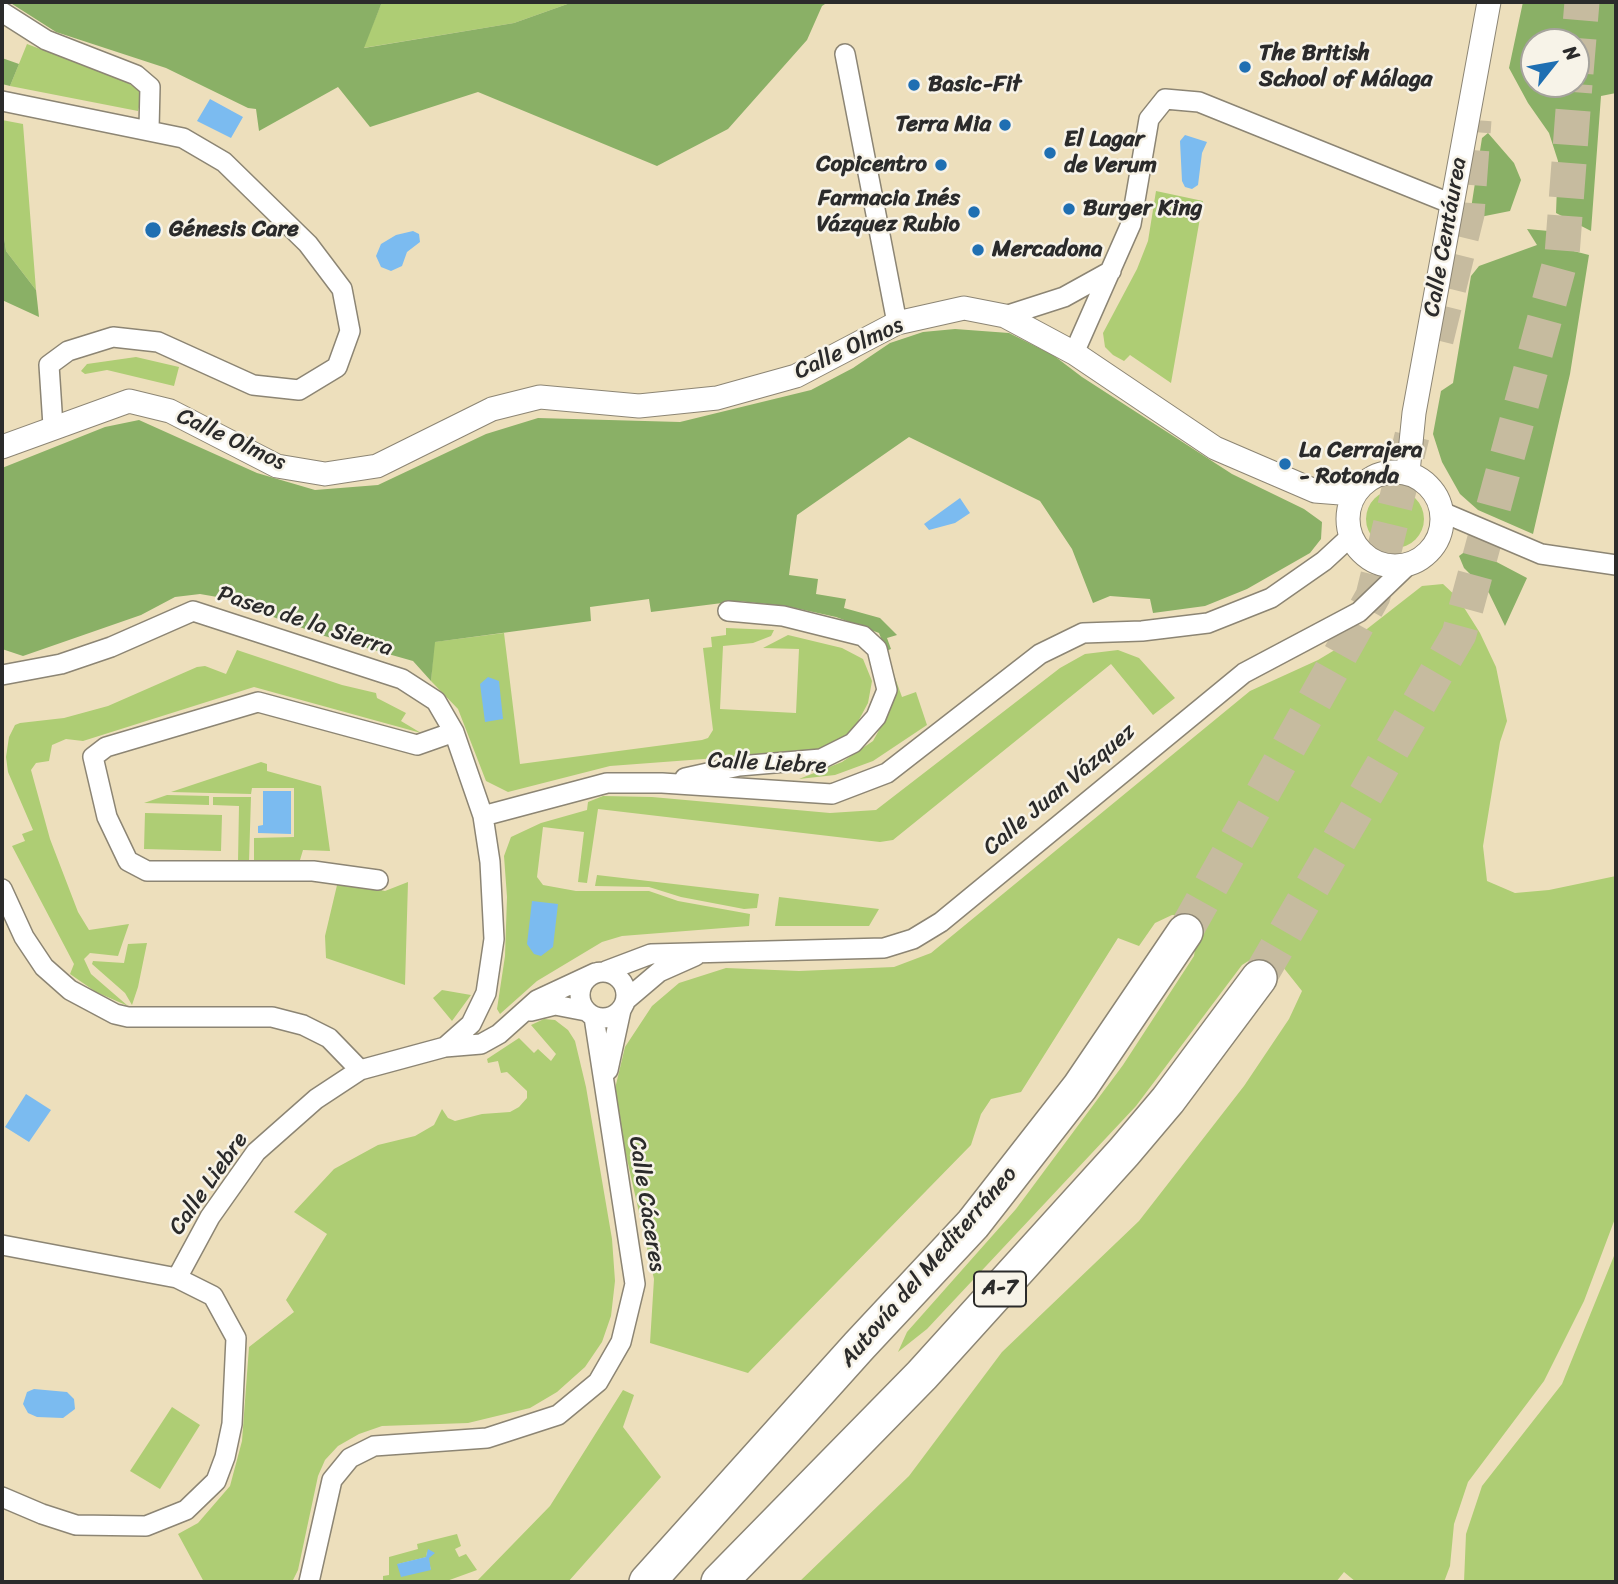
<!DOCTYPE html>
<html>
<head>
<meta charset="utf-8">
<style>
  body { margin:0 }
  #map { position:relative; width:1618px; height:1584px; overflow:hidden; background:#eddfbc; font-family:Sriracha,sans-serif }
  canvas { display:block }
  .frame { position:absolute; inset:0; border:4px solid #2b2b2b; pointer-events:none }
  .north { position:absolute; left:1520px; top:28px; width:70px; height:70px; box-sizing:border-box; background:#f7f3e8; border:2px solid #a5a39c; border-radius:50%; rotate:59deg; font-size:19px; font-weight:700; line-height:28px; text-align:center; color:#2b2b2b }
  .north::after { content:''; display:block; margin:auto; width:24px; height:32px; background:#1f6fb2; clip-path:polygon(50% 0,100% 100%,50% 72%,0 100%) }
</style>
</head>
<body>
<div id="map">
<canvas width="1618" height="1584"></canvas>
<div class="frame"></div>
<div class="north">N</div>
</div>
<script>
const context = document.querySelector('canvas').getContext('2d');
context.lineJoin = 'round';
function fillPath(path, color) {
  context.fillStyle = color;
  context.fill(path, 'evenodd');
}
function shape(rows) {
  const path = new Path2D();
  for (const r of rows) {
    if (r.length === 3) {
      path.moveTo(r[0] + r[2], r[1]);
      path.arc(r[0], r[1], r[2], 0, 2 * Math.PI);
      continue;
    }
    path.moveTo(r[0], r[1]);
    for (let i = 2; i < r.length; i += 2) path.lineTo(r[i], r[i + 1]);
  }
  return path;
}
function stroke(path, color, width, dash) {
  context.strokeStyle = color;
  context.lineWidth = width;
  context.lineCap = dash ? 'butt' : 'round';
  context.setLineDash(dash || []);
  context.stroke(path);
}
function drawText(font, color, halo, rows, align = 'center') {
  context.font = font + ' Sriracha,sans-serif';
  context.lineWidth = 5;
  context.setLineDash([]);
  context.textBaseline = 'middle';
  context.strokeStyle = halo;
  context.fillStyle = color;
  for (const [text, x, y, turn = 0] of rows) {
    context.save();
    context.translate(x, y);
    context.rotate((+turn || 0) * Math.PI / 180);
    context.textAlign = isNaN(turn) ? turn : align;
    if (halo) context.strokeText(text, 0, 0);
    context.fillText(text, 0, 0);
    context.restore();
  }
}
fillPath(shape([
  [382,2,573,2,514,23,363,48],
  [27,44,125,81,139,90,141,99,138,111,10,86],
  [2,120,23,124,36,290,6,251,2,223],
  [1156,191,1203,201,1171,383,1130,355,1124,361,1113,355,1105,347,1103,333,1137,269,1148,241],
  [136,357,179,367,174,386,107,370,85,374,81,371,87,364],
  [1395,519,29],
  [1443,584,1458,598,1480,633,1496,667,1507,721,1500,742,1483,846,1487,881,1515,893,1549,890,1616,876,1616,1216,1584,1301,1544,1381,1468,1482,1454,1524,1450,1566,1444,1582,1356,1582,1344,1572,1336,1582,799,1582,909,1476,1002,1352,1139,1221,1244,1086,1289,1019,1302,991,1275,957,1258,955,1242,965,1136,1106,927,1329,898,1352,907,1332,1016,1209,1123,1065,1194,956,1197,935,1183,915,1172,915,1155,923,1139,946,1118,938,1021,1092,991,1099,981,1114,971,1145,748,1373,650,1343,654,1279,613,1097,625,1047,652,1006,679,983,726,968,799,971,894,967,931,953,1250,691,1318,660,1358,636,1422,586],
  [726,628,774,630,771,636,753,643,723,646,720,709,796,713,799,649,763,648,788,635,842,648,863,659,872,681,868,703,854,729,836,743,808,753,718,762,717,758,610,766,508,792,486,781,458,709,431,681,434,642,504,633,520,764,702,740,708,738,713,730,703,648,712,647,711,637,726,635],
  [237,650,342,685,376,693,377,698,406,713,401,721,421,733,254,687,83,741,66,739,52,745,49,761,36,763,31,770,50,839,78,912,89,930,129,924,118,956,90,953,84,959,91,974,128,1006,96,992,70,974,74,964,12,846,25,841,22,834,33,830,8,772,6,757,9,737,15,725,20,723,64,718,108,706,197,667,205,666,226,674],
  [1118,650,1139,658,1175,698,1153,715,1111,664,893,840,880,842,598,809,587,883,578,882,584,832,543,827,537,877,543,885,576,891,649,891,678,901,750,914,749,926,622,936,602,942,537,981,500,1014,497,1009,505,956,507,897,504,856,511,837,541,823,587,810,588,802,603,796,652,797,830,813,876,810,1060,668,1085,654],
  [894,675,902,697,916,692,927,725,873,761,835,775,799,779,842,762,873,741,890,710],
  [261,762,267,764,267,771,321,786,330,851,303,850,300,860,292,863,254,861,254,838,294,837,294,788,252,788,251,794,171,792],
  [167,795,209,796,209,805,144,803],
  [213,797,251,797,249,861,238,861,239,806,213,805],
  [145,813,222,815,221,851,144,849],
  [597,875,759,894,757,908,744,909,681,897,649,887,595,886],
  [338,881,385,891,408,882,405,985,326,958,325,936],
  [779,897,879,909,869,926,775,926],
  [147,943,138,987,132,1005,125,993,92,964,93,961,124,963,128,944],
  [442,990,471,995,452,1021,433,998],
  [544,1019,555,1020,568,1030,575,1041,586,1087,612,1239,615,1281,611,1316,602,1342,585,1367,557,1392,530,1408,468,1423,382,1426,359,1434,338,1446,325,1460,318,1476,298,1570,292,1582,204,1582,178,1534,198,1523,230,1486,242,1441,249,1347,294,1312,286,1300,327,1234,294,1212,334,1169,378,1145,415,1136,434,1125,442,1109,448,1118,455,1121,482,1114,510,1112,519,1107,527,1098,527,1091,507,1072,501,1073,498,1061,488,1063,487,1059,519,1038,534,1053,538,1049,551,1061,556,1054,531,1025],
  [1616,1251,1616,1582,1464,1582,1466,1534,1482,1486,1562,1384],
  [623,1390,634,1395,623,1427,661,1477,568,1582,476,1582,550,1506],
  [172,1407,200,1425,160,1489,130,1471],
  [457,1534,461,1546,455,1549,459,1557,466,1554,477,1570,444,1582,383,1582,383,1576,389,1575,389,1557,418,1549,417,1544],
  [426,1551,431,1570,398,1564,427,1557]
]), '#aecd74');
fillPath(shape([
  [9,2,382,2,364,48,514,23,573,2,828,2,822,6,807,40,728,129,657,166,478,92,370,127,338,87,259,131,256,109,248,108,166,68,56,32],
  [1523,2,1616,2,1616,93,1601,96,1591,231,1556,213,1558,161,1549,133,1528,103,1509,68],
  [1576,42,1576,84,1534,84,1534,42],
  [2,58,19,64,10,86,2,84],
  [1488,133,1514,163,1521,180,1510,211,1475,218,1470,215,1482,138],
  [2,223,6,251,36,290,39,317,2,300],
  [1527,229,1549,231,1559,237,1558,247,1589,255,1570,374,1533,534,1478,510,1460,494,1442,462,1433,434,1441,391,1453,383,1471,276,1479,266,1537,245],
  [955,329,1009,333,1053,355,1082,377,1232,474,1304,509,1322,522,1321,539,1310,553,1247,589,1205,606,1153,613,1150,599,1110,596,1093,603,1072,549,1040,501,909,437,797,515,789,575,818,579,816,594,846,599,844,608,880,618,897,635,887,638,891,649,886,651,879,633,836,617,786,606,738,601,651,612,649,599,590,607,591,621,435,642,431,681,413,661,321,635,223,598,200,594,175,597,141,615,23,656,2,649,2,468,105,427,139,420,257,473,315,490,378,485,486,434,538,418,680,422,811,390,853,368,890,343,923,332],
  [1470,548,1527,578,1505,626,1489,593,1464,568,1459,556]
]), '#8ab066');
fillPath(shape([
  [210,99,243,117,231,138,197,121],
  [1185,135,1207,142,1202,153,1198,185,1192,189,1185,187,1182,181,1180,141],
  [413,231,419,234,420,242,407,252,402,266,391,271,381,267,376,256,381,244,396,235],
  [960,498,970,513,955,523,929,530,924,524],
  [488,677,499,681,503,719,485,722,480,684],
  [263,791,291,791,291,834,258,833,258,826,263,825],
  [532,901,558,904,553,947,541,956,534,954,527,944],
  [26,1094,51,1110,29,1142,5,1127],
  [34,1389,67,1392,74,1399,75,1409,63,1418,37,1417,28,1413,23,1404,27,1392],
  [428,1549,435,1553,429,1558,431,1570,401,1577,397,1564,426,1557]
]), '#7bbbf0');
stroke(shape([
  [1576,73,1582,2],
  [1436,340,1467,214,1474,120],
  [1185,932,1373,596,1412,436],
  [1259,978,1459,634,1562,255,1575,84]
]), '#c6bb9f', 35, [35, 18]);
const minor = shape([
  [2,12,46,40,136,75,150,87,149,129],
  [845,54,897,323],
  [2,101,183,138,224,162,308,244,342,289,350,331,337,367,299,390,253,385,158,342,113,337,68,351,49,365,53,426],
  [1005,316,1064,297,1111,271],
  [1074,353,1131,224,1149,119,1165,99,1199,102,1452,204],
  [1442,512,1541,554,1616,565],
  [2,675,61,664,111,647,193,611,402,679,436,701,454,732,483,816,490,862,494,939,486,993,471,1024,445,1047],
  [685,778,739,766,821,759,853,743,876,717,887,690,877,649,863,636,783,616,728,611],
  [483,816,607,783,662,783,832,794,887,773,1040,654,1083,633,1142,631,1208,623,1271,598,1324,561,1350,537],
  [378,880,313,871,147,871,128,861,107,817,93,757,106,747,258,702,417,745,454,732],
  [2,889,24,937,44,967,70,990,115,1014,128,1017,272,1017,303,1025,329,1038,360,1070],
  [606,971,651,954,884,948,913,939,941,922,1244,673,1359,612,1408,565],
  [603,995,23],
  [626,1000,659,972,695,956],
  [531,1011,555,1005,586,1011],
  [608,1070,621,1010],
  [2,1245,177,1278,213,1296,236,1338,232,1424,225,1457,216,1481,186,1510,146,1526,76,1525,42,1514,2,1497],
  [177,1278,210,1217,256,1152,316,1099,360,1070,445,1047,481,1044,499,1034,537,1000,595,973],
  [309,1582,332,1480,350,1458,374,1446,487,1438,558,1415,598,1382,621,1342,635,1284,594,1017]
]);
const tertiary = shape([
  [2,447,129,401,170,411,277,466,325,474,377,466,492,409,540,397,639,406,717,398,796,376,897,323,964,308,1005,316,1074,353,1215,448,1315,491,1353,494],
  [1395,519,47],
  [1408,472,1414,413,1489,2]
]);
const motorway = shape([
  [647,1582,859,1346,973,1224,1080,1087,1185,932],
  [719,1582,922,1375,1124,1152,1168,1100,1259,978]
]);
stroke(minor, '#8c8574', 22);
stroke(tertiary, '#8c8574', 25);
stroke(motorway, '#8c8574', 38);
stroke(minor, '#fff', 19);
stroke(tertiary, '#fff', 23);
stroke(motorway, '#fff', 35);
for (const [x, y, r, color] of [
  [1245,67,7,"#1f6fb2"],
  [914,85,7,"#1f6fb2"],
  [1005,125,7,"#1f6fb2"],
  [1050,153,7,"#1f6fb2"],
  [941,165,7,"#1f6fb2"],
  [1069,209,7,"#1f6fb2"],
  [974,212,7,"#1f6fb2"],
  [153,230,9,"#1f6fb2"],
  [978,250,7,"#1f6fb2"],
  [1285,464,7,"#1f6fb2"]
]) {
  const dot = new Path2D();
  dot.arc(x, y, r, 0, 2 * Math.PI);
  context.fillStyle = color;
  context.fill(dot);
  stroke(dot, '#f7f3e8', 2.5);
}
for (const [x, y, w] of [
  [1000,1289,52]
]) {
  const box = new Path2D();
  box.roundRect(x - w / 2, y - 17.5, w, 35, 5);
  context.fillStyle = '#f7f3e8';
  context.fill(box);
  stroke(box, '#2b2b2b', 2);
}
drawText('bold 21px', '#2b2b2b', null, [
  ["A-7",1000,1289]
]);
drawText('bold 23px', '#2b2b2b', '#f7f3e8', [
  ["The British",1259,54],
  ["School of Málaga",1259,80],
  ["Basic-Fit",928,85],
  ["Terra Mia",991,125,"right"],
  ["El Lagar",1064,140],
  ["de Verum",1064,166],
  ["Copicentro",927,165,"right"],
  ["Farmacia Inés",960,199,"right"],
  ["Vázquez Rubio",960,225,"right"],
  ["Burger King",1083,209],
  ["Génesis Care",169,230],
  ["Mercadona",992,250],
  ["La Cerrajera",1299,451],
  ["- Rotonda",1299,477]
], 'left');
drawText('23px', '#2b2b2b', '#f7f3e8', [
  ["Calle Centáurea",1446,237,-80],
  ["Calle Olmos",849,349,-25],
  ["Calle Olmos",231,440,25],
  ["Paseo de la Sierra",305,622,18],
  ["Calle Liebre",767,764,3],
  ["Calle Juan Vázquez",1060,790,-40],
  ["Calle Liebre",209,1184,-55],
  ["Calle Cáceres",646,1204,81],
  ["Autovía del Mediterráneo",929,1267,-49]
]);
</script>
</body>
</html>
